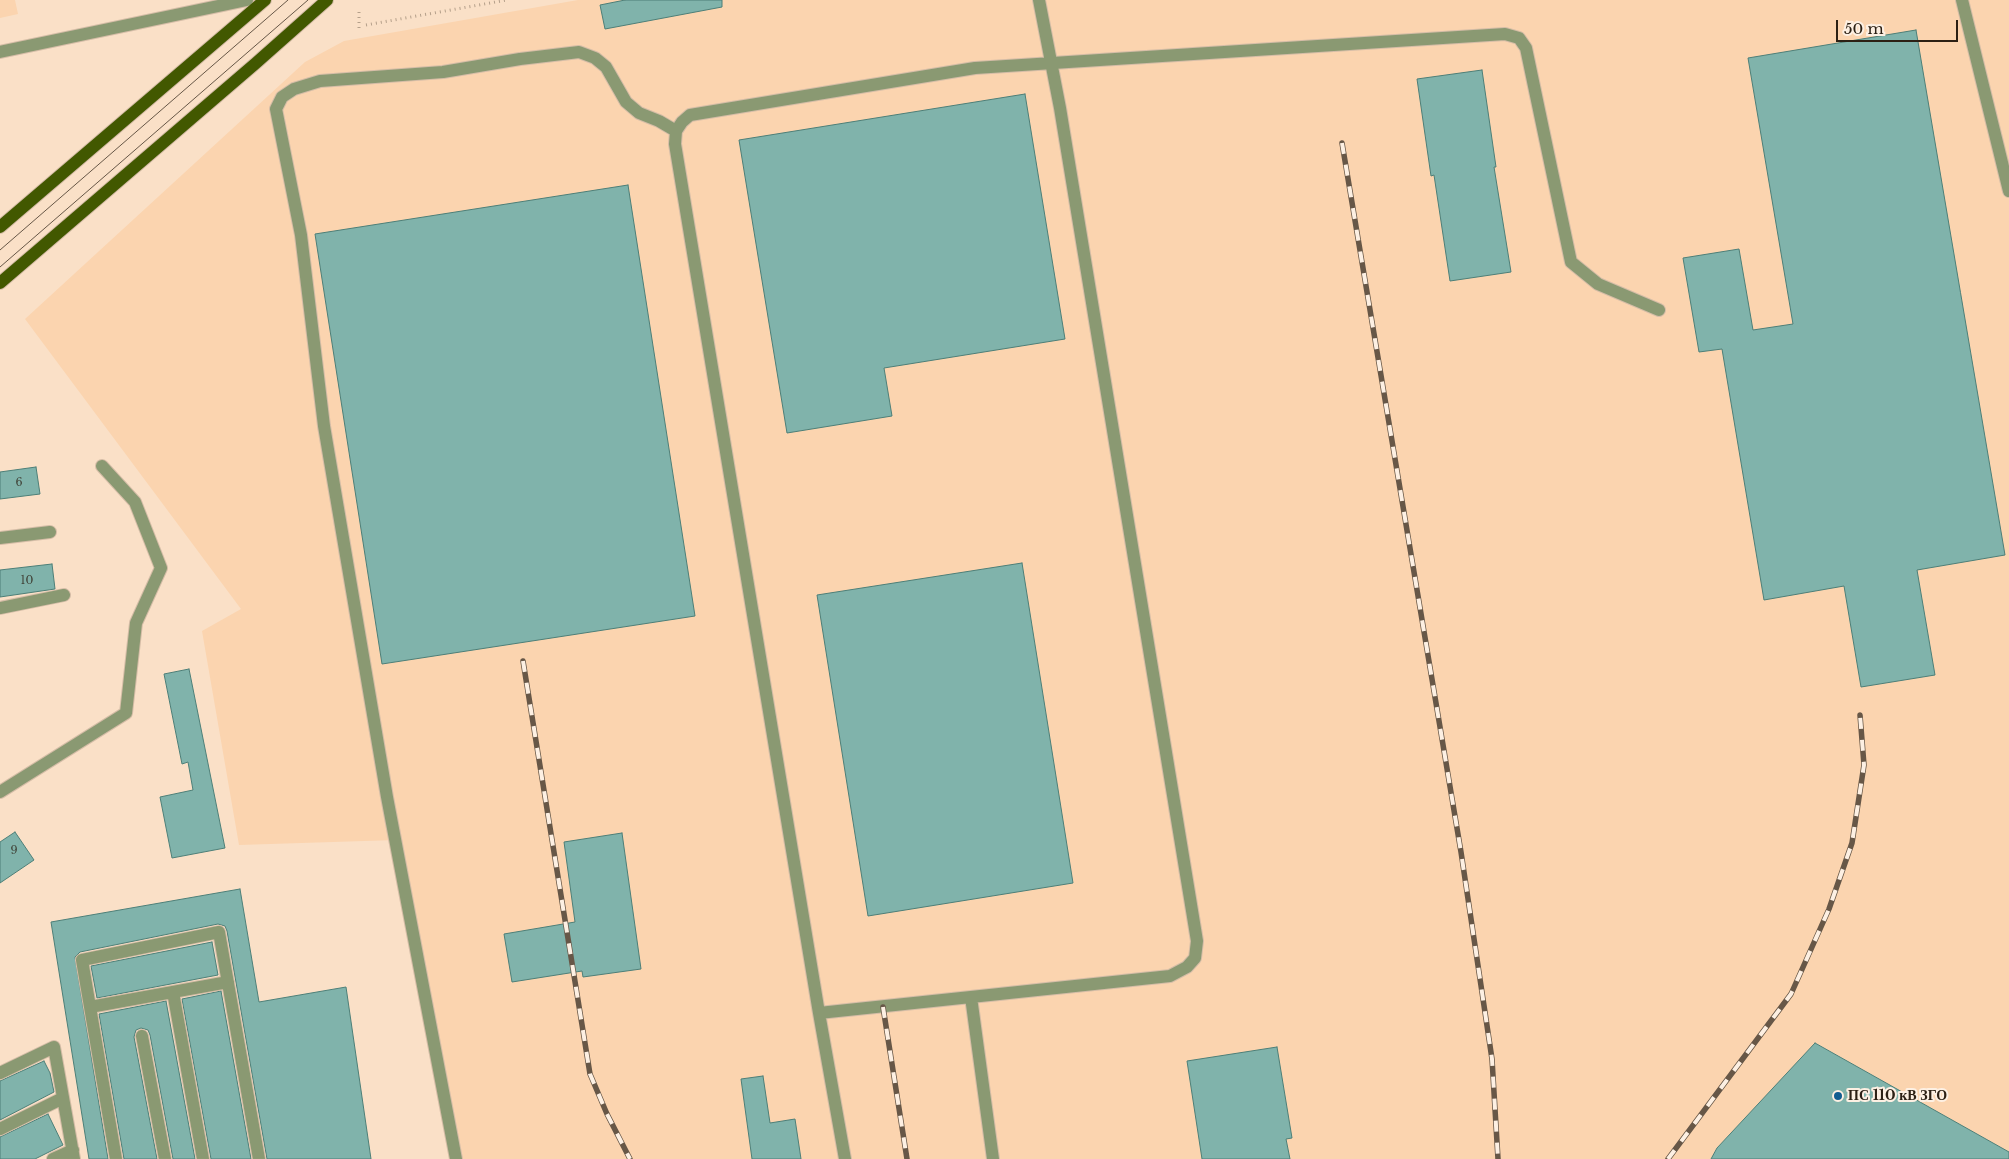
<!DOCTYPE html>
<html>
<head>
<meta charset="utf-8">
<style>
  body { margin:0 }
  #map { position:relative; width:2009px; height:1159px; overflow:hidden; background:#fae0c7; font-family:"Libre Baskerville",serif }
  canvas { display:block }
  .scale { position:absolute; left:1836px; top:20px; width:122px; height:22px; box-sizing:border-box; border:2px solid #2c2014; border-top:0; padding-left:6px; font-size:15px; line-height:18px; white-space:nowrap; color:#2c2014; -webkit-text-stroke:4px #fdf0e3; paint-order:stroke }
</style>
</head>
<body>
<div id="map">
<canvas width="2009" height="1159"></canvas>
<div class="scale">50 m</div>
</div>
<script>
const context = document.querySelector('canvas').getContext('2d');
context.lineJoin = 'round';
function fillPath(path, color) {
  context.fillStyle = color;
  context.fill(path, 'evenodd');
}
function shape(rows) {
  const path = new Path2D();
  for (const r of rows) {
    path.moveTo(r[0], r[1]);
    for (let i = 2; i < r.length; i += 2) path.lineTo(r[i], r[i + 1]);
  }
  return path;
}
function stroke(path, color, width, dash) {
  context.strokeStyle = color;
  context.lineWidth = width;
  context.lineCap = dash ? 'butt' : 'round';
  context.setLineDash(dash || []);
  context.stroke(path);
}
function drawText(font, color, halo, rows, align = 'center') {
  context.font = font + ' "Libre Baskerville",serif';
  context.lineWidth = 4;
  context.setLineDash([]);
  context.textBaseline = 'middle';
  context.strokeStyle = halo;
  context.fillStyle = color;
  for (const [text, x, y, turn = 0] of rows) {
    context.save();
    context.translate(x, y);
    context.rotate((+turn || 0) * Math.PI / 180);
    context.textAlign = isNaN(turn) ? turn : align;
    if (halo) context.strokeText(text, 0, 0);
    context.fillText(text, 0, 0);
    context.restore();
  }
}
fillPath(shape([
  [0,0,15,0,18,14,0,18],
  [578,0,2009,0,2009,1152,1816,1043,1717,1148,1711,1159,450,1159,396,840,239,845,202,631,241,609,25,319,305,62,344,41]
]), '#fbd4af');
const building = shape([
  [625,0,722,0,722,7,605,29,600,5,625,0],
  [1916,30,2005,555,1917,570,1935,675,1861,687,1844,586,1764,600,1722,349,1699,352,1683,258,1739,249,1753,330,1793,324,1748,58,1916,30],
  [1482,70,1496,167,1494,167,1511,272,1450,281,1434,175,1431,176,1417,79,1482,70],
  [1025,94,1065,339,884,368,892,416,787,433,739,140,1025,94],
  [628,185,695,616,382,664,315,234,628,185],
  [36,467,40,494,0,499,0,472,36,467],
  [1022,563,1073,883,868,916,817,595,1022,563],
  [52,564,55,589,0,597,0,570,52,564],
  [189,669,225,848,172,858,160,797,193,790,188,762,182,764,164,674,189,669],
  [15,832,34,860,0,883,0,842,15,832],
  [622,833,641,969,583,977,582,971,512,982,504,934,575,922,564,842,622,833],
  [240,889,259,1002,346,987,371,1159,267,1159,227,931,225,926,218,924,80,952,75,957,108,1159,89,1159,51,922,240,889],
  [212,942,218,975,97,998,91,966,212,942],
  [221,991,251,1159,211,1159,182,999,221,991],
  [166,1001,195,1159,173,1159,150,1035,148,1030,141,1028,136,1030,134,1037,157,1159,124,1159,99,1014,166,1001],
  [1815,1043,2009,1152,2009,1159,1711,1159,1717,1148,1815,1043],
  [1277,1047,1292,1138,1286,1139,1290,1159,1202,1159,1187,1061,1277,1047],
  [44,1061,50,1073,54,1092,0,1120,0,1081,44,1061],
  [763,1076,770,1123,795,1119,801,1159,752,1159,741,1079,763,1076],
  [48,1114,63,1145,35,1159,0,1159,0,1137,48,1114]
]);
fillPath(building, '#80b3ab');
stroke(building, '#4d7f78', 1);
const minor = shape([
  [1962,0,2009,191],
  [0,52,247,0],
  [0,538,50,532],
  [0,608,64,595],
  [0,792,126,713,136,623,161,568,135,502,102,466],
  [173,992,203,1159],
  [971,997,993,1159],
  [90,1007,228,982],
  [819,1013,1170,976,1187,967,1195,958,1197,941,1060,108,1039,0],
  [142,1036,165,1159],
  [0,1073,54,1047,74,1159],
  [0,1129,63,1098],
  [53,1159,73,1150],
  [116,1159,82,960,219,932,259,1159],
  [456,1159,387,797,324,426,301,235,276,109,282,97,294,89,320,81,443,72,520,59,579,52,595,58,606,67,626,102,639,113,659,121,676,131],
  [845,1159,819,1013,675,144,676,131,682,122,690,115,975,68,1505,34,1519,38,1526,48,1571,262,1598,284,1659,310]
]);
const major = shape([
  [0,227,265,0],
  [0,283,256,63,327,0]
]);
stroke(minor, '#d5bda7', 14);
stroke(major, '#d5bda7', 14);
stroke(shape([
  [366,25,507,0],
  [359,28,359,9]
]), '#b49f8a', 3, [1, 4]);
stroke(minor, '#8a9972', 12);
stroke(major, '#425800', 12);
stroke(shape([
  [0,250,288,0],
  [0,267,308,0]
]), '#675747', 1);
const rail = shape([
  [1342,143,1461,852,1492,1059,1498,1159],
  [523,661,590,1074,607,1114,630,1159],
  [883,1007,907,1159],
  [1668,1159,1791,994,1829,909,1852,843,1864,765,1860,715]
]);
stroke(rail, '#675747', 5.5);
stroke(rail, '#fdf0e3', 4, [11]);
for (const [x, y, r, color] of [
  [1838,1096,5,"#115d90"]
]) {
  const dot = new Path2D();
  dot.arc(x, y, r, 0, 2 * Math.PI);
  context.fillStyle = color;
  context.fill(dot);
  stroke(dot, '#fdf0e3', 2);
}
drawText('11px', '#41453a', null, [
  ["6",19,483],
  ["10",27,581],
  ["9",14,851]
]);
drawText('bold 14px', '#2c2014', '#fdf0e3', [
  ["ПС 110 кВ ЗГО",1848,1096]
], 'left');
</script>
</body>
</html>
